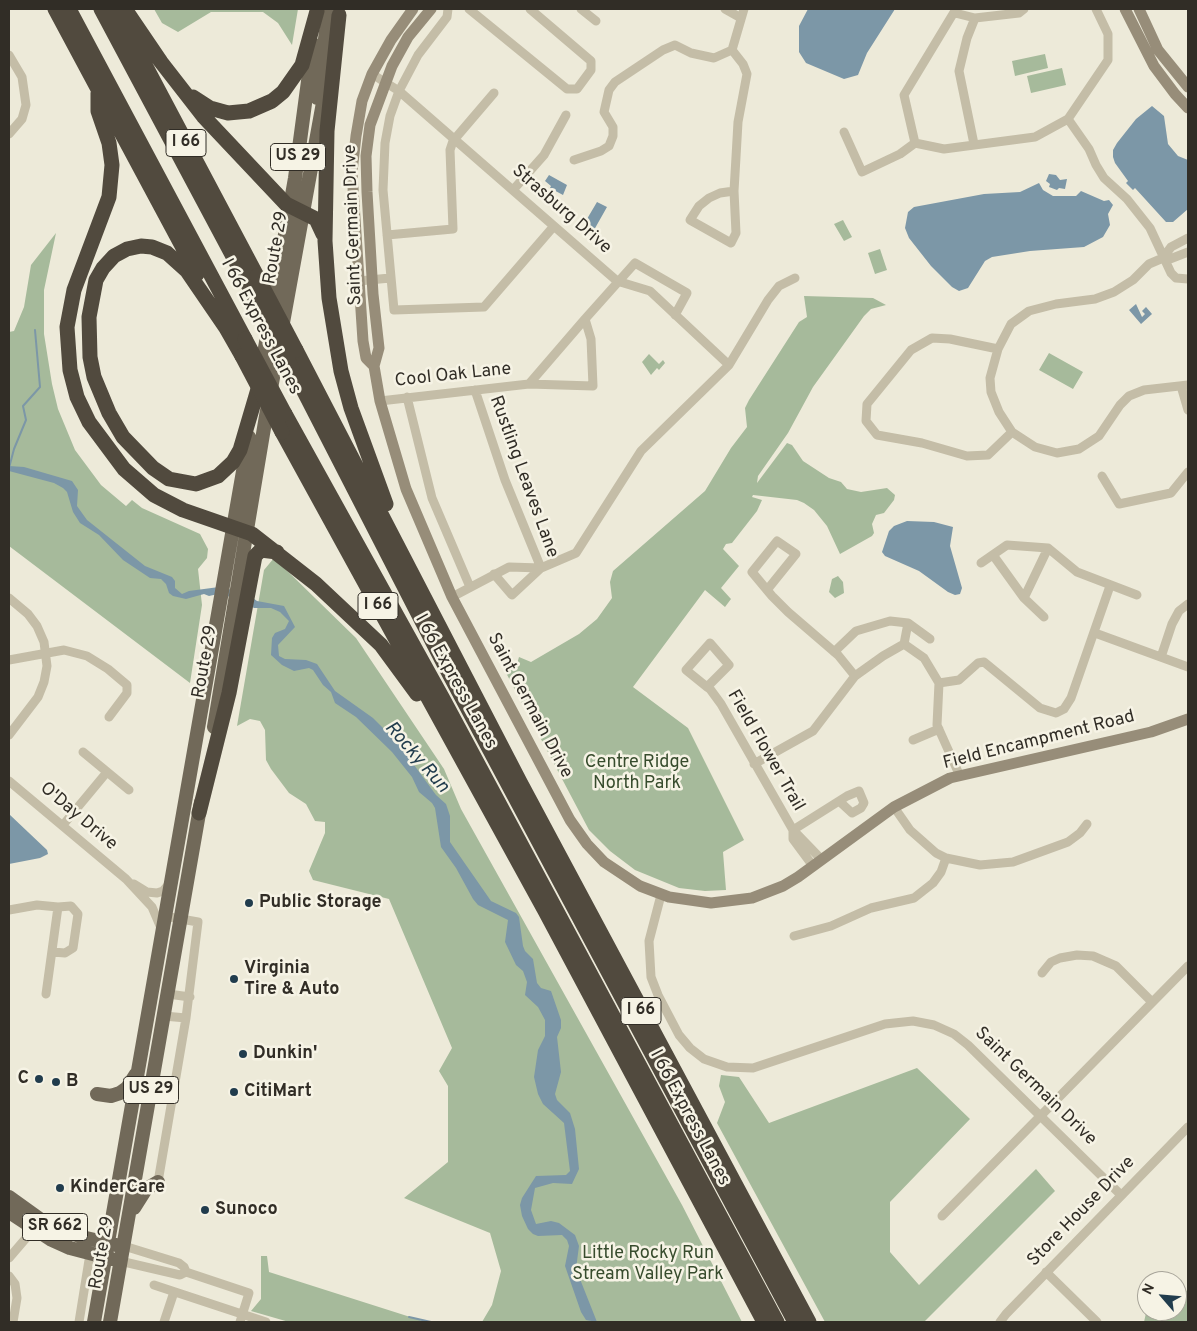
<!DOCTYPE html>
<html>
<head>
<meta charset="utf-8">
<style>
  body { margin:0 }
  #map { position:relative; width:1197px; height:1331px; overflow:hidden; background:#edead9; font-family:Overpass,sans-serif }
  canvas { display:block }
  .frame { position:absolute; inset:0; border:10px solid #312d26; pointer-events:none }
  .north { position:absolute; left:1137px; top:1271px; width:50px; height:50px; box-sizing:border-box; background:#f6f3e5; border:1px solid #a7a499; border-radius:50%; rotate:297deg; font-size:14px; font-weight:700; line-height:20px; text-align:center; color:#312d26 }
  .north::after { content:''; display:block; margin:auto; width:18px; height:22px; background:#213c4d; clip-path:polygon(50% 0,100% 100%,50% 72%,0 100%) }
</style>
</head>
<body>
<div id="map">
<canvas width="1197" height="1331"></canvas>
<div class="frame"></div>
<div class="north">N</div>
</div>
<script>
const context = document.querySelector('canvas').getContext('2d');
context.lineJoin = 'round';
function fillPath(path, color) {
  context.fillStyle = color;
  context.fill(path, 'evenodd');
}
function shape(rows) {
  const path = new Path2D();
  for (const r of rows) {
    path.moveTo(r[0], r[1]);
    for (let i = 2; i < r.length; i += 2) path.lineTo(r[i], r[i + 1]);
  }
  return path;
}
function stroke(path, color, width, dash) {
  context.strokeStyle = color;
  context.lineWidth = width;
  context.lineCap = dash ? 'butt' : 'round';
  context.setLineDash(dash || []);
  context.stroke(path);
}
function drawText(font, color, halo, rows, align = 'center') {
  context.font = font + ' Overpass,sans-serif';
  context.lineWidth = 5;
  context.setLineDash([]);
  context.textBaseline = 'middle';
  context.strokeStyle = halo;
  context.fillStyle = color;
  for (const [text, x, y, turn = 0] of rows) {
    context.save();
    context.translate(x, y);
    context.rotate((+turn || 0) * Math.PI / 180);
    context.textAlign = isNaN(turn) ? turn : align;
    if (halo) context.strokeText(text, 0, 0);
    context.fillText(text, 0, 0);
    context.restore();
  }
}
fillPath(shape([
  [154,9,298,9,292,45,278,23,263,12,211,12,178,32,162,23],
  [1045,54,1048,68,1015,76,1012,61],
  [1062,68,1066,85,1031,93,1027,76],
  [843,220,852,237,844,241,834,224],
  [56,233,44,290,44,334,52,384,58,409,75,450,101,485,120,501,126,506,132,500,142,508,200,534,208,549,207,558,198,569,202,605,190,683,9,546,9,332,14,331,24,307,31,265],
  [880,249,887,270,875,274,868,253],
  [804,296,873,298,886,305,871,309,864,316,813,387,788,433,758,476,757,483,787,443,792,445,803,461,829,478,841,482,847,489,861,492,887,488,895,495,894,500,884,513,876,515,872,524,874,533,872,536,840,554,827,526,814,510,804,503,797,500,753,495,752,497,762,500,757,511,732,543,726,544,723,549,739,566,721,588,731,599,725,607,705,590,633,687,688,728,744,840,723,852,726,890,705,891,679,888,635,870,610,851,589,830,504,669,517,664,519,657,531,662,579,634,597,619,612,598,610,582,613,571,705,491,731,448,747,427,745,408,749,400,799,322,807,317],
  [1049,353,1083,372,1073,389,1039,370],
  [649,354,659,364,663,360,665,363,659,370,657,368,651,375,642,362],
  [274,558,356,638,444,769,461,809,682,1205,742,1322,482,1322,492,1305,501,1271,490,1233,404,1198,448,1162,448,1086,439,1071,452,1048,389,899,313,880,309,871,325,833,325,822,315,821,306,804,289,793,271,769,266,760,265,730,260,721,250,719,237,726,264,570],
  [838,576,843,582,844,593,835,598,829,592,832,579],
  [917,1068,970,1119,890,1202,890,1252,919,1285,1036,1169,1055,1191,924,1322,825,1322,717,1123,725,1102,719,1086,721,1075,739,1077,769,1123],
  [261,1256,267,1256,269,1272,426,1322,289,1322,251,1311,261,1299],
  [1141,1287,1147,1293,1147,1311,1177,1311,1177,1303,1188,1289,1188,1322,1144,1322,1146,1313,1139,1296]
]), '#a6ba9b');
fillPath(shape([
  [808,9,895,9,867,53,858,75,844,79,806,63,799,52,799,26],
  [1152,106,1164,116,1168,144,1178,156,1188,160,1188,209,1173,222,1166,222,1135,188,1133,190,1126,183,1128,181,1115,163,1113,157,1113,150,1117,143,1136,119],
  [1049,174,1056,175,1060,180,1067,179,1065,189,1059,188,1057,190,1049,187,1050,184,1046,181],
  [549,175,567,185,563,195,550,188,551,186,545,181],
  [1039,183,1043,190,1053,196,1076,196,1081,191,1104,201,1109,200,1113,205,1108,214,1110,225,1103,237,1084,247,1030,251,992,257,985,261,968,288,959,291,952,287,931,266,909,238,905,228,908,212,914,207,984,194,1020,192],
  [597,202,607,207,594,230,584,224],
  [1136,304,1142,317,1145,314,1142,311,1146,307,1152,314,1141,324,1129,310],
  [9,466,24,467,72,481,78,490,77,506,87,520,145,566,172,577,175,581,175,588,182,594,189,591,219,587,246,593,257,601,284,606,295,627,278,645,279,656,285,659,306,660,317,664,335,691,373,718,398,743,436,795,446,804,450,816,450,842,491,901,516,913,519,917,523,946,525,951,533,959,537,983,541,988,551,991,561,1020,561,1028,557,1037,561,1072,555,1094,557,1100,570,1113,575,1129,579,1169,572,1184,553,1183,535,1188,531,1210,536,1224,551,1221,559,1223,575,1235,579,1246,576,1269,597,1322,586,1320,581,1312,565,1266,569,1246,567,1240,562,1235,538,1236,533,1234,528,1229,522,1216,520,1205,522,1198,536,1176,566,1175,570,1171,564,1123,543,1104,538,1094,534,1077,538,1050,545,1036,545,1020,538,1007,525,995,527,982,523,971,516,965,505,942,508,920,478,905,473,899,456,868,441,847,435,808,432,803,419,792,412,777,392,752,356,717,335,703,331,692,323,685,313,670,309,668,294,671,282,665,271,655,272,638,275,633,285,629,289,621,280,612,271,608,254,608,240,599,218,594,209,596,204,594,186,599,173,596,169,593,166,584,161,579,150,578,123,560,99,535,80,523,73,512,67,492,63,488,54,483,9,471],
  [907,521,934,522,953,527,950,546,962,588,960,594,955,595,948,592,919,571,885,556,882,552,889,531,894,526],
  [9,814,47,850,48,854,40,858,9,864]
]), '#7c97a7');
stroke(shape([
  [9,468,14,449,26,420,23,406,40,387,35,330],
  [409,1317,431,1322]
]), '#7c97a7', 2);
stroke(shape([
  [448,9,447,17,418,55,399,91,390,116,385,143,383,190,394,310,484,307,554,226],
  [469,9,567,89,577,89,591,70,591,61,530,9],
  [581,9,596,21],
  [725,9,741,18],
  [956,9,904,95,915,143,944,149,1035,137,1068,119,1108,60,1108,34,1096,9],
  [955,13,975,18,1019,13,1024,9],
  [9,55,22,77,26,105,22,119,9,134],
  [372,74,399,91,617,281,650,291,729,365],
  [1068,119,1089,149,1096,165,1104,178,1127,199,1150,228,1171,273,1176,278,1188,279],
  [844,132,862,172,900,154,915,143],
  [974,144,959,71,967,38,975,18],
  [574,160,601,151,609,146,613,136,613,127,604,112,609,90,615,82,663,50,675,45,691,53,714,58,732,50],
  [513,190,544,155,566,115],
  [734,191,720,193,709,198,699,206,690,220,731,243,736,233,734,191,736,157,738,122,747,74,743,64,732,50,744,9],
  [387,235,453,229,450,150,453,141,494,93],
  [1188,238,1171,247,1163,258,1149,264,1133,280,1114,292,1095,299,1056,304,1029,311,1011,324,998,349,990,378,991,392,999,412,1012,432,1035,447,1057,453,1079,449,1099,436,1120,405,1129,396,1144,390,1188,385],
  [1163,258,1170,259,1188,252],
  [359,281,390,278],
  [998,349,950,339,932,338,911,350,867,404,866,421,877,435,922,443,967,456,988,455,1012,432],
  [529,384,585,319],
  [1181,386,1188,410],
  [475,390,505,480,541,568,512,595,494,574],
  [407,397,432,498,470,587],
  [380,401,529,384,593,386,591,339,585,319,635,263,687,293,675,315],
  [1102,476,1119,504,1171,493,1188,472],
  [993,555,1024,598,1044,617],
  [981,563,1007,545,1048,548,1077,572,1137,595],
  [767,590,796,554,777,541,752,572,772,596,788,612,838,655,855,676],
  [452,597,509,567,541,568,576,553,641,451,729,365,768,300,779,286,795,278],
  [9,598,28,614,37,626,44,642,47,666,44,682,38,697,9,735],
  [1024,598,1048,548],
  [1095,633,1188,667],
  [904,644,924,658,939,683,937,725,959,774],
  [904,644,908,623],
  [834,652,856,631,890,621,908,623,930,639],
  [1161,657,1172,624,1179,611,1188,604],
  [9,660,64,650,87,656,108,669,127,685,127,693,109,717],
  [939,683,959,680,978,663,984,662,1040,708,1056,713,1064,709,1071,698,1110,586],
  [707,687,729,665,710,643,686,670,707,687,710,689,721,704,793,830,822,860],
  [913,740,939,729],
  [83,752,129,790],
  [754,764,813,731,855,676,883,656,904,644],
  [9,781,126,879,152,907,161,928],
  [894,807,910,830,936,853,946,858,980,865,1013,862,1068,842,1080,833,1087,824],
  [63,825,107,772],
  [793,830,847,796,859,791,864,803,861,808,852,813,839,801],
  [793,830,793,839,813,866],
  [134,884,147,892,157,893,163,891,170,883],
  [661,895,649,941,651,977,658,995,679,1035,690,1048,704,1059,727,1067,753,1068,885,1024,913,1021,934,1025,954,1034,968,1045,1121,1195],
  [9,910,37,905,58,907],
  [794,936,831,926,871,908,914,898,933,883,941,872,946,858],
  [1042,973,1051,962,1060,958,1077,955,1093,956,1116,966,1152,1002],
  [46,994,58,907,71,906,78,914,73,948,65,953,53,952],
  [168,994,190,997],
  [164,1016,186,1018],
  [158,1182,186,1018,198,922,164,916],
  [942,1216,1188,966],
  [124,1246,179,1263,184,1267,186,1272],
  [9,1258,33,1230],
  [120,1261,180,1275,186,1272,249,1293,240,1322],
  [1046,1272,1097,1322],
  [9,1276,15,1284,17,1298,13,1322],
  [154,1285,266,1322],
  [79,1322,90,1254],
  [164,1322,174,1292],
  [1000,1322,1006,1314,1188,1127]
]), '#c4bda7', 9);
stroke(shape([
  [431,9,408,37,392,66,370,125,366,156,367,192,373,294,379,348,374,366,380,401,406,489,452,597,570,820,587,844,604,862,640,886,669,897,711,903,752,898,783,886,798,877,894,807,950,778,1151,732,1188,719],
  [1125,9,1154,66,1175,94,1188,108],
  [1139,9,1158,50,1188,87],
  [374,366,366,358,363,341,352,172,356,136,362,101,372,74,391,40,413,9]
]), '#978d79', 11);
stroke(shape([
  [317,98,329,9],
  [260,376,295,178,313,44],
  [214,727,266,416,326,86],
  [97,1094,111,1096,120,1093,127,1088,136,1074],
  [9,1197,41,1220,55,1227,82,1237,116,1245],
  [134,1208,146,1189,158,1182],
  [9,1212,50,1239,70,1248,112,1259],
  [94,1322,249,437],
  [110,1322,201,802]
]), '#716959', 14);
stroke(shape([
  [55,9,197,274],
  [69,9,245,339],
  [101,9,253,294],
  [125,9,161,62,203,116,286,204,316,219,323,234],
  [117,12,257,276],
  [339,15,327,131,325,241,329,298,341,371,351,408,386,504],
  [98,93,98,111,109,143,112,165,109,197,74,290,67,327,70,370,77,397,89,422,124,469,154,495,183,510,252,534,316,584,381,645,417,694],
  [193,97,210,108,228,113,249,111,272,101,283,92,302,65,317,11],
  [222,321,242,356],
  [226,328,187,271,167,253,152,247,141,246,127,249,114,256,103,268,96,280,89,317,90,357,94,377,109,413,123,437,153,468,169,479,196,484,218,476,233,462,240,450,258,389],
  [296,350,520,782,809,1322],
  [292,368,444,664,795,1322],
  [285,414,443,699,777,1322],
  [282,432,545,911,764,1322],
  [199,813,229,693,255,556,261,550,277,552]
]), '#514a3e', 15);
stroke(shape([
  [257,276,296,350],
  [253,294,292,368],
  [245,339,285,414],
  [242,356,282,432]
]), '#514a3e', 15);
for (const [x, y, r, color] of [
  [249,903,5,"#213c4d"],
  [234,979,5,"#213c4d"],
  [243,1054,5,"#213c4d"],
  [39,1079,5,"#213c4d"],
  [56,1082,5,"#213c4d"],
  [234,1092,5,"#213c4d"],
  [60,1188,5,"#213c4d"],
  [205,1210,5,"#213c4d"]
]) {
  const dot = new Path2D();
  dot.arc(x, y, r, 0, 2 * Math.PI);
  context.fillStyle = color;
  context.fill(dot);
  stroke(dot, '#f6f3e5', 2);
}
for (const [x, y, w] of [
  [186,143,40],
  [298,157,55],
  [378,606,40],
  [641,1011,40],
  [151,1090,55],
  [55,1227,65]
]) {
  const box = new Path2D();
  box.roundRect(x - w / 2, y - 13.5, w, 27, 4);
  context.fillStyle = '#f6f3e5';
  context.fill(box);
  stroke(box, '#312d26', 1);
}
drawText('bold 16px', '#312d26', null, [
  ["I 66",186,143],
  ["US 29",298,157],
  ["I 66",378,606],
  ["I 66",641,1011],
  ["US 29",151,1090],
  ["SR 662",55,1227]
]);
drawText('18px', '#312d26', '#f6f3e5', [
  ["Strasburg Drive",561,210,41],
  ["Saint Germain Drive",354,225,-92],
  ["Route 29",277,248,-80],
  ["I 66 Express Lanes",260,327,62],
  ["Cool Oak Lane",453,376,-6],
  ["Rustling Leaves Lane",523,477,70],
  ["Route 29",206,662,-80],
  ["I 66 Express Lanes",455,682,61],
  ["Saint Germain Drive",529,706,62],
  ["Field Encampment Road",1039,741,-14],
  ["Field Flower Trail",765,751,60],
  ["O'Day Drive",78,817,40],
  ["Saint Germain Drive",1035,1087,44],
  ["I 66 Express Lanes",689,1118,62],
  ["Store House Drive",1082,1212,-46],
  ["Route 29",103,1253,-80]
]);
drawText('18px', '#374c2d', '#f6f3e5', [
  ["Centre Ridge",637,763],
  ["North Park",637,784],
  ["Little Rocky Run",648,1254],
  ["Stream Valley Park",648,1275]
]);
drawText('bold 18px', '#312d26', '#f6f3e5', [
  ["Public Storage",259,903],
  ["Virginia",244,969],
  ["Tire & Auto",244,990],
  ["Dunkin'",253,1054],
  ["C",29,1079,"right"],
  ["B",66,1082],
  ["CitiMart",244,1092],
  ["KinderCare",70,1188],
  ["Sunoco",215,1210]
], 'left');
drawText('italic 19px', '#213c4d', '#f6f3e5', [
  ["Rocky Run",416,758,49]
]);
</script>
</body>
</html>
